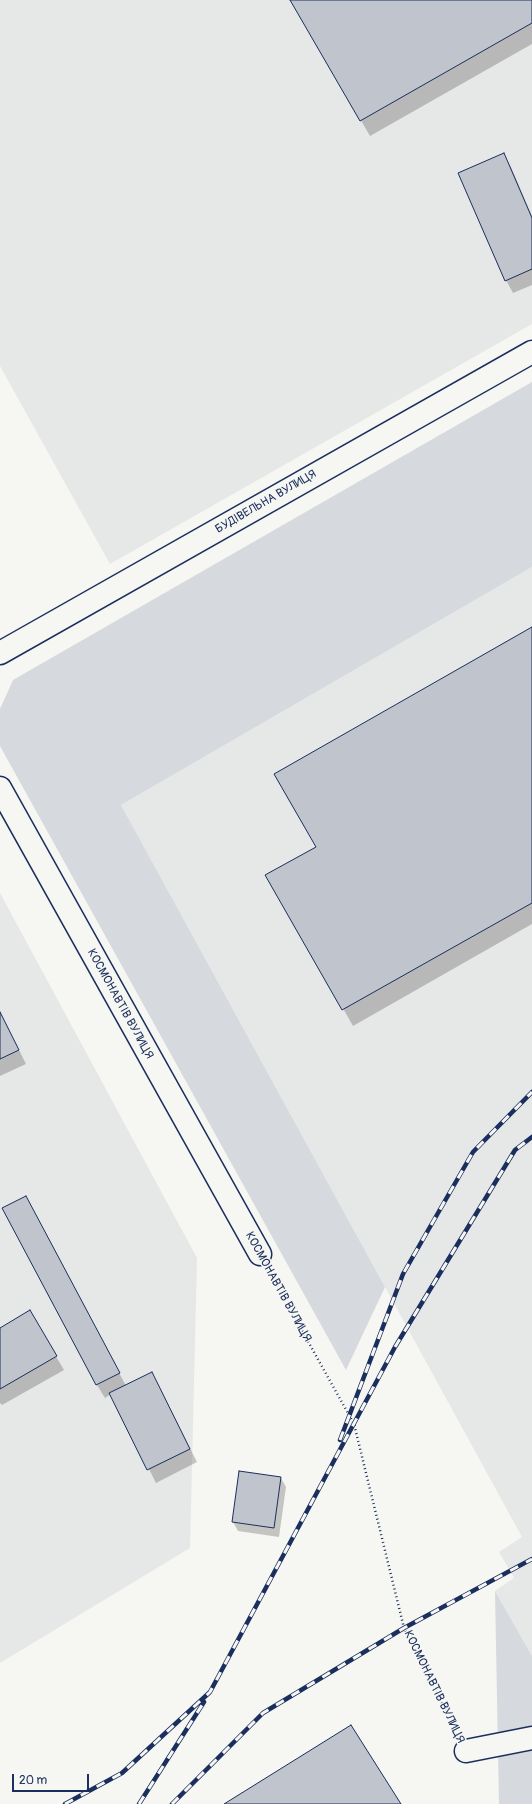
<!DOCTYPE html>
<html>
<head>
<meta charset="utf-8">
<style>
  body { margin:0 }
  #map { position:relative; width:532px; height:1804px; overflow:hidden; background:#f6f6f2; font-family:Pangolin,sans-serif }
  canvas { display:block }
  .scale { position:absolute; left:12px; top:1774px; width:77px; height:18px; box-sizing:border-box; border:2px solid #1b2f5e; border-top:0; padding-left:5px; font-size:12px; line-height:14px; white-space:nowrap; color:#1b2f5e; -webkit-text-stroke:3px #f6f6f2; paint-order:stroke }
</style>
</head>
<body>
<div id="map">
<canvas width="532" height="1804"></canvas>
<div class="scale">20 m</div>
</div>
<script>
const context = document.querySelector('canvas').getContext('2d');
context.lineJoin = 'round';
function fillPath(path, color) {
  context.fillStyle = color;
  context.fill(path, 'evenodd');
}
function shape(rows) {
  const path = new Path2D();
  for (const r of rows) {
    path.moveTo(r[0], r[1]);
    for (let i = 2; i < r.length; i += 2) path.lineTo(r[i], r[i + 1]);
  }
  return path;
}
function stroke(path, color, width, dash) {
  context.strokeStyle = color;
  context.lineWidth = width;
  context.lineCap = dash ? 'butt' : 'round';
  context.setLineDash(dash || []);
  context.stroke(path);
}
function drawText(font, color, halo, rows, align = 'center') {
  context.font = font + ' Pangolin,sans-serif';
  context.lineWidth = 3;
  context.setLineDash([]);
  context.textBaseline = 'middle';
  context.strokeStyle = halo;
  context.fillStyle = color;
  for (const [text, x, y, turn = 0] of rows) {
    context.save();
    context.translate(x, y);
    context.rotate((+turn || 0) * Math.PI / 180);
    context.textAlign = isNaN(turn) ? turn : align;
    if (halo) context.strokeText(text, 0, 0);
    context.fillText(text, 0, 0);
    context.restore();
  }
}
fillPath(shape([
  [0,0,532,0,532,324,110,564,0,366],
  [532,567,532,1656,495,1591,514,1578,499,1552,522,1537,121,805],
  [0,893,197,1258,190,1548,0,1663]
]), '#e6e7e7');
fillPath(shape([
  [532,382,532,567,121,805,385,1287,346,1370,0,746,0,709,13,680],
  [495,1591,532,1656,532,1804,499,1804]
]), '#d6d9dd');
fillPath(shape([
  [291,0,532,0,532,44,370,136],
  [503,154,511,167,532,216,532,285,513,293,506,280],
  [532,629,532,924,353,1026,267,875,317,847],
  [0,1012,26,1064,0,1076],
  [4,1209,33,1210,126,1386,152,1373,197,1462,156,1483,111,1394,105,1398,97,1385],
  [30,1312,64,1370,2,1405,0,1403,0,1329],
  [281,1478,286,1487,279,1537,238,1531,233,1522]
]), '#0003');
const building = shape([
  [290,0,532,0,532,23,360,121,290,0],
  [504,153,532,218,532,269,505,281,458,173,504,153],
  [532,627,532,903,342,1010,265,875,316,847,274,774,532,627],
  [0,1012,19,1050,0,1059,0,1012],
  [26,1196,120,1373,96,1385,2,1208,26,1196],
  [30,1310,57,1356,0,1389,0,1328,30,1310],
  [152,1372,190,1449,147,1470,109,1393,152,1372],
  [239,1471,281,1477,274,1528,232,1522,239,1471],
  [351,1725,401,1804,224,1804,351,1725]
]);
fillPath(building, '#c0c4cd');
stroke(building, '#1b2f5e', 1);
const street = shape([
  [0,653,532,352],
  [0,788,260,1254],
  [466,1751,532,1738]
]);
stroke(street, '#1b2f5e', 25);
stroke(shape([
  [271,1275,354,1424,404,1628,456,1731]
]), '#1b2f5e', 2.5, [1, 3]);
stroke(street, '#f6f6f2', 22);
const rail = shape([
  [340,1440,403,1274,473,1152,532,1092],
  [65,1804,122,1773,210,1692,395,1347,515,1150,532,1137],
  [139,1804,204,1702],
  [172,1804,263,1713,404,1628,532,1559]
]);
stroke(rail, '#1b2f5e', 4.5);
stroke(rail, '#f6f6f2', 3, [9]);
drawText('12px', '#1b2f5e', '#f6f6f2', [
  ["БУДІВЕЛЬНА ВУЛИЦЯ",266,502,-30],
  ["КОСМОНАВТІВ ВУЛИЦЯ",120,1004,61],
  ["КОСМОНАВТІВ ВУЛИЦЯ",278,1287,61],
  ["КОСМОНАВТІВ ВУЛИЦЯ",434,1687,64]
]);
</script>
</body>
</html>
